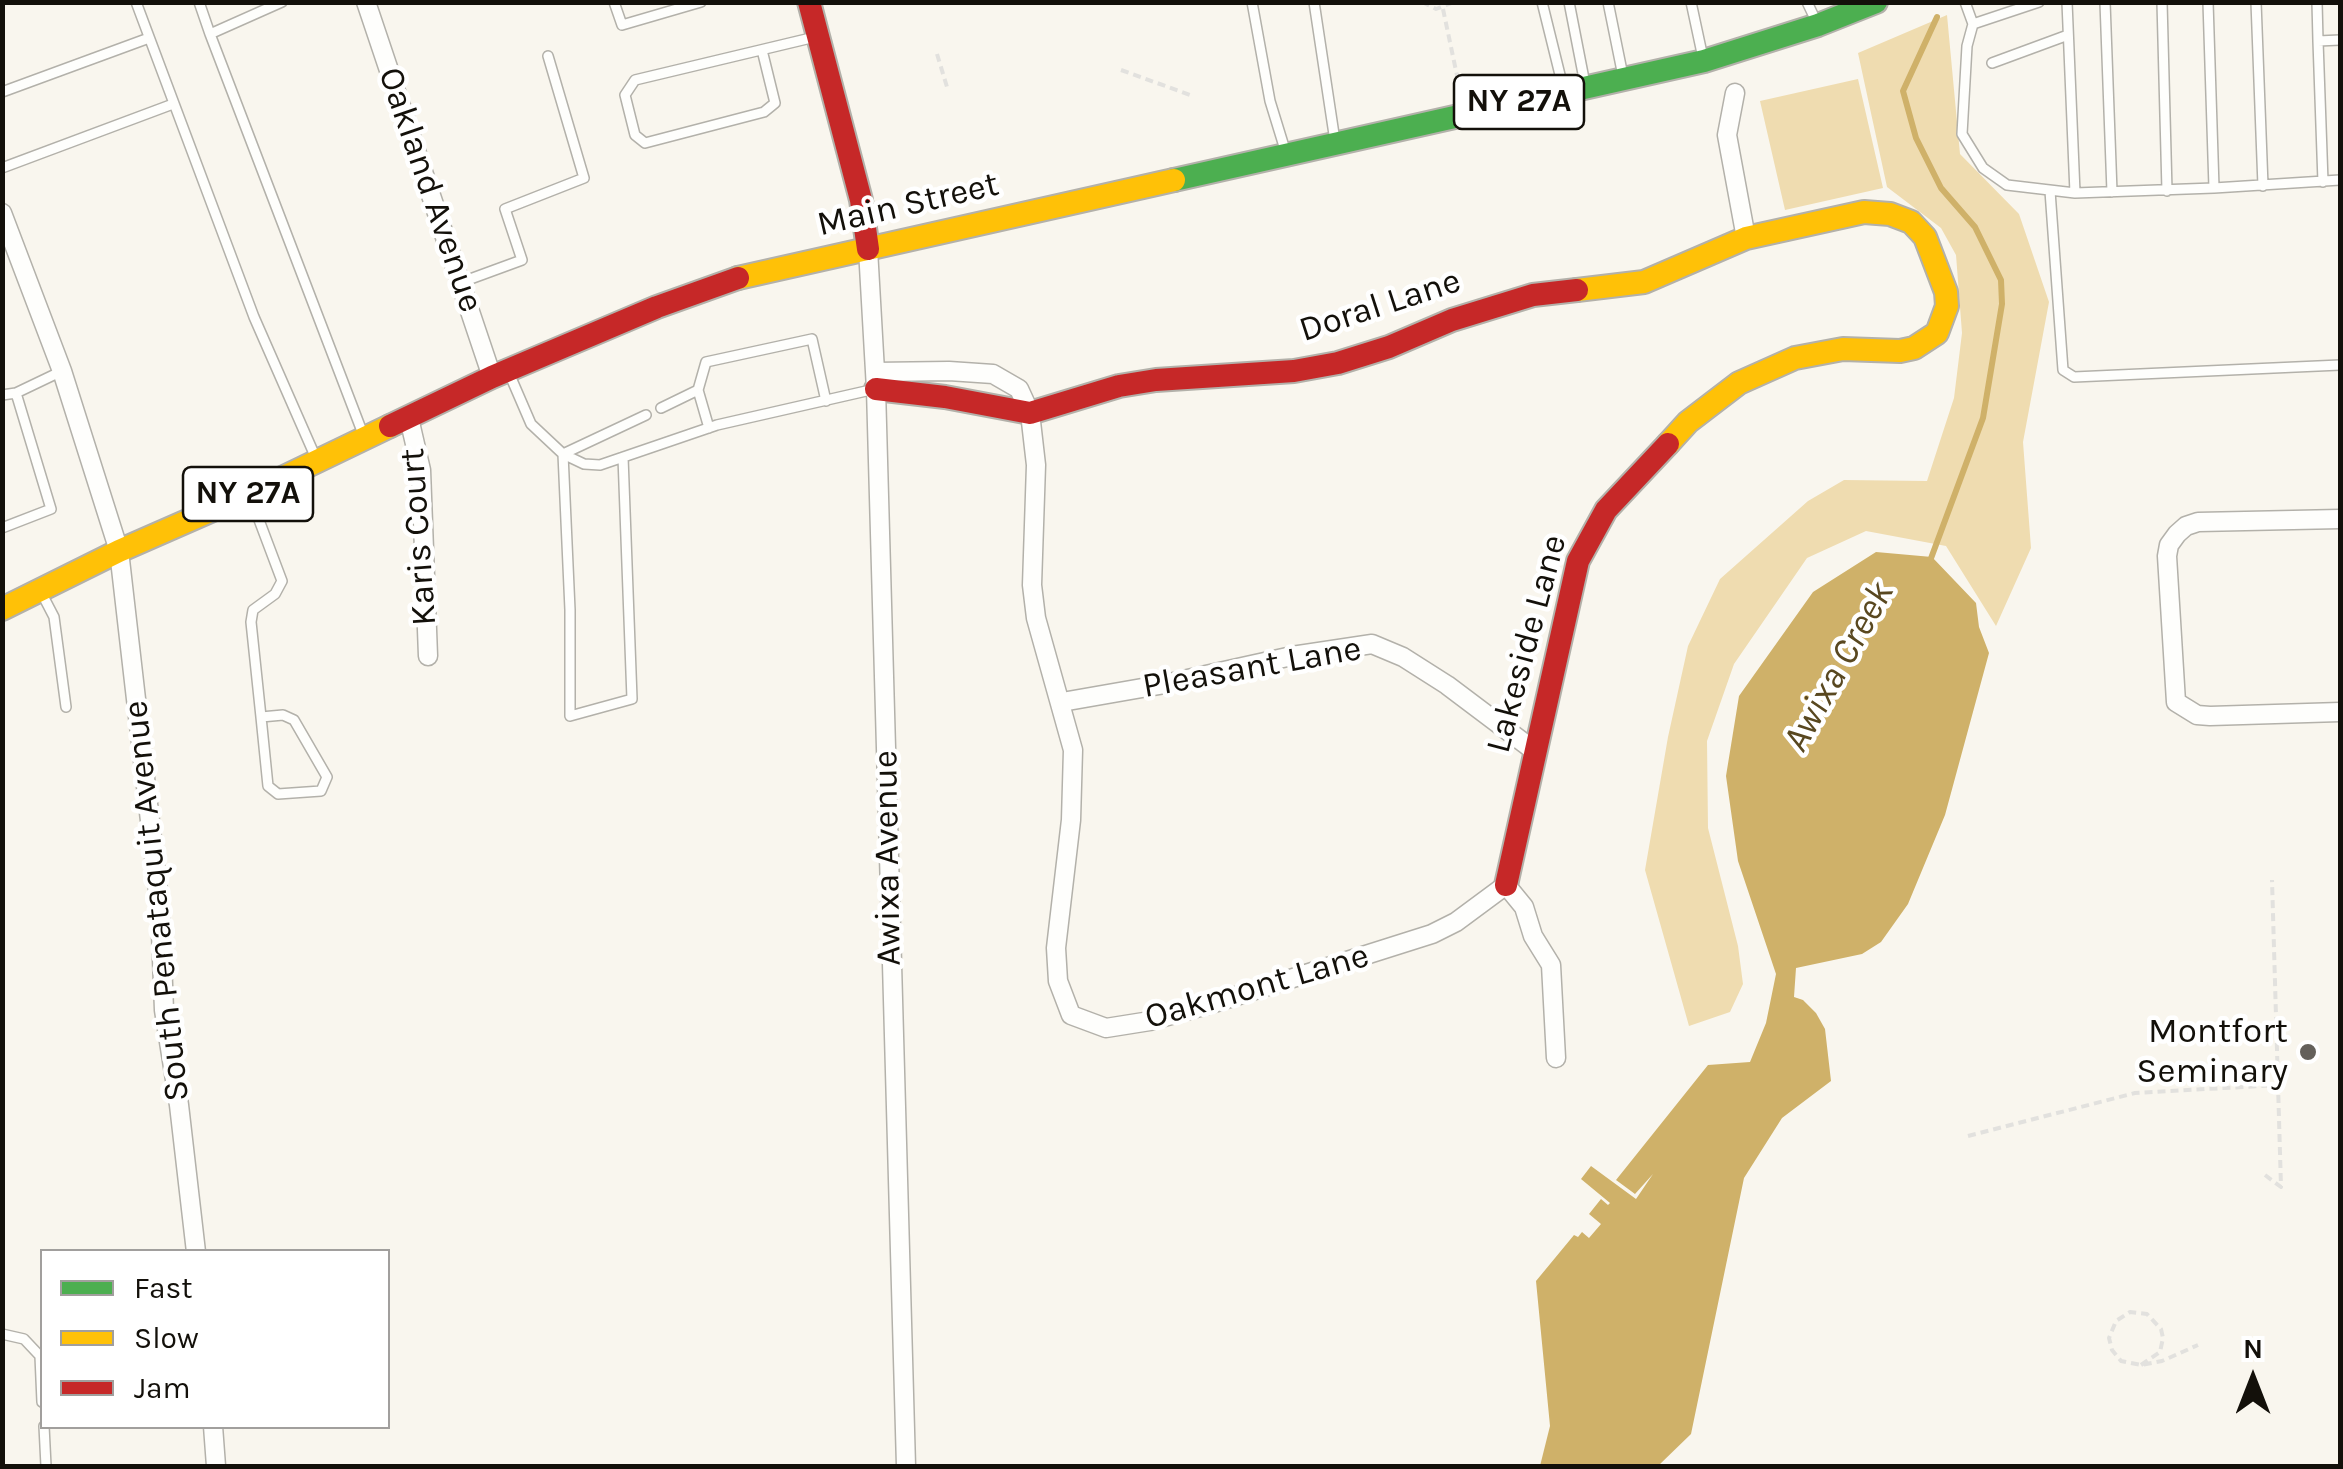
<!DOCTYPE html>
<html>
<head>
<meta charset="utf-8">
<style>
  body { margin:0 }
  #map { position:relative; width:2343px; height:1469px; overflow:hidden; background:#f9f6ee; font-family:Karla,sans-serif }
  canvas { display:block }
  .frame { position:absolute; inset:0; border:5px solid #13100a; pointer-events:none }
  .legend { position:absolute; left:40px; top:1249px; width:350px; height:180px; box-sizing:border-box; background:#fff; border:2px solid #a19f9d; margin:0; padding:12px 18px; list-style:none; font-size:30px; color:#13100a }
  .legend li { display:flex; align-items:center; gap:20px; height:50px }
  .legend b { width:50px; border:2px solid #a19f9d }
  .north { position:absolute; left:2203px; top:1329px; width:100px; height:100px; -webkit-text-stroke:8px #fff; paint-order:stroke; rotate:0deg; font-size:28px; font-weight:700; line-height:40px; text-align:center; color:#13100a }
  .north::after { content:''; display:block; margin:auto; width:35px; height:45px; background:#13100a; clip-path:polygon(50% 0,100% 100%,50% 72%,0 100%) }
</style>
</head>
<body>
<div id="map">
<canvas width="2343" height="1469"></canvas>
<div class="frame"></div>
<ul class="legend">
<li><b style="height:12px;background:#4caf50"></b>Fast</li>
<li><b style="height:12px;background:#ffc107"></b>Slow</li>
<li><b style="height:12px;background:#c62828"></b>Jam</li>
</ul>
<div class="north">N</div>
</div>
<script>
const context = document.querySelector('canvas').getContext('2d');
context.lineJoin = 'round';
function fillPath(path, color) {
  context.fillStyle = color;
  context.fill(path, 'evenodd');
}
function shape(rows) {
  const path = new Path2D();
  for (const r of rows) {
    path.moveTo(r[0], r[1]);
    for (let i = 2; i < r.length; i += 2) path.lineTo(r[i], r[i + 1]);
  }
  return path;
}
function stroke(path, color, width, dash) {
  context.strokeStyle = color;
  context.lineWidth = width;
  context.lineCap = dash ? 'butt' : 'round';
  context.setLineDash(dash || []);
  context.stroke(path);
}
function drawText(font, color, halo, rows, align = 'center') {
  context.font = font + ' Karla,sans-serif';
  context.lineWidth = 9;
  context.setLineDash([]);
  context.textBaseline = 'middle';
  context.strokeStyle = halo;
  context.fillStyle = color;
  for (const [text, x, y, turn = 0] of rows) {
    context.save();
    context.translate(x, y);
    context.rotate((+turn || 0) * Math.PI / 180);
    context.textAlign = isNaN(turn) ? turn : align;
    if (halo) context.strokeText(text, 0, 0);
    context.fillText(text, 0, 0);
    context.restore();
  }
}
fillPath(shape([
  [1947,15,1960,154,2019,214,2049,302,2023,442,2031,548,1996,626,1946,546,1866,531,1807,558,1734,664,1707,741,1708,828,1738,946,1743,984,1730,1012,1689,1026,1645,870,1668,737,1688,646,1720,579,1808,501,1844,480,1927,481,1954,398,1962,333,1956,255,1941,228,1887,187,1858,53],
  [1858,79,1883,188,1785,210,1760,101]
]), '#efdcb0');
fillPath(shape([
  [1876,552,1932,557,1976,603,1979,627,1989,653,1945,815,1908,904,1881,942,1862,954,1796,968,1794,997,1803,1000,1816,1013,1825,1029,1831,1081,1782,1118,1744,1178,1691,1434,1658,1466,1540,1466,1550,1426,1536,1281,1574,1235,1578,1237,1582,1232,1589,1238,1601,1224,1589,1214,1601,1199,1608,1205,1610,1203,1581,1179,1591,1166,1636,1199,1653,1174,1635,1194,1616,1180,1708,1065,1750,1062,1766,1023,1776,974,1738,861,1726,776,1739,696,1813,592]
]), '#cfb169');
stroke(shape([
  [1930,561,1983,418,2002,304,2001,280,1975,227,1941,188,1916,138,1903,91,1937,17]
]), '#cfb169', 6);
const lane = shape([
  [136,2,254,317,315,456],
  [199,2,210,34],
  [282,2,210,34,363,434],
  [614,2,622,25,701,2],
  [1252,2,1270,101,1286,153],
  [1314,2,1335,141],
  [1542,2,1563,87],
  [1569,2,1585,84],
  [1608,2,1623,76],
  [1691,2,1703,58],
  [1807,2,1817,23],
  [1965,2,1973,24,2039,2],
  [2067,2,2075,193],
  [2105,2,2112,192],
  [2162,2,2167,191],
  [2208,2,2214,188,2340,180],
  [2256,2,2263,186],
  [2317,2,2318,41,2340,40],
  [1973,24,1967,46,1962,134,1983,168,2007,185,2075,193,2214,188],
  [2318,41,2323,182],
  [762,50,775,103,764,112,645,143,635,135,625,95,635,80,815,37],
  [1992,63,2068,35],
  [2,92,149,38],
  [2,168,173,104],
  [2050,191,2063,370,2074,377,2340,365],
  [462,282,522,260,505,209,584,178,548,56],
  [509,373,531,424,563,454,584,464,600,465,717,425,875,389],
  [2,395,16,393,62,371],
  [661,408,698,390],
  [709,428,698,390,706,362,812,339,826,401],
  [623,457,632,699,570,716,570,610,563,454,646,415],
  [250,496,282,581,275,594,253,610,251,622,261,717,268,786,278,794,321,791,327,777,294,720,283,715,261,717],
  [2,528,51,509,16,393],
  [41,592,54,617,66,707],
  [2,1334,24,1339,40,1356,42,1402],
  [44,1426,46,1466]
]);
const street = shape([
  [366,2,492,377],
  [1735,93,1727,135,1746,238],
  [2,213,62,371,119,551,160,908,164,1010,179,1105,196,1252],
  [868,249,876,389,906,1466],
  [875,372,949,371,993,374,1019,389,1030,413,1036,465,1032,585,1036,618,1073,750,1071,820,1056,948,1058,981,1071,1015,1106,1028,1150,1021,1211,1004,1432,934,1456,922,1506,885,1524,907,1533,936,1551,965,1556,1058],
  [409,418,421,470,428,656],
  [2340,519,2198,522,2186,526,2177,534,2169,545,2167,556,2176,702,2197,715,2210,716,2340,712],
  [1062,702,1165,684,1292,656,1372,644,1403,657,1447,685,1532,749],
  [213,1426,216,1466]
]);
const fast = shape([
  [1174,180,1704,61,1818,25,1876,2]
]);
const slow = shape([
  [738,278,1174,180],
  [1577,290,1644,282,1746,238,1864,212,1890,214,1911,222,1925,237,1946,292,1947,306,1937,333,1914,348,1900,351,1843,349,1795,358,1739,383,1688,422,1668,444],
  [2,609,119,551,249,494,390,426]
]);
const jam = shape([
  [809,2,861,200,868,249],
  [876,389,945,397,1030,413,1119,386,1156,380,1294,371,1338,363,1389,347,1452,320,1533,295,1577,290],
  [390,426,492,377,657,307,738,278],
  [1506,885,1578,561,1606,510,1668,444]
]);
stroke(lane, '#b3b1aa', 12);
stroke(street, '#b3b1aa', 21);
stroke(fast, '#b3b1aa', 26);
stroke(slow, '#b3b1aa', 26);
stroke(jam, '#b3b1aa', 26);
stroke(shape([
  [1422,2,1436,9,1454,2],
  [1443,9,1459,85],
  [937,54,947,87],
  [1121,70,1193,96],
  [1968,1136,2135,1093,2278,1085],
  [2265,1175,2281,1187,2272,880],
  [2141,1365,2160,1352,2163,1338,2161,1329,2147,1314,2130,1312,2116,1321,2109,1338,2112,1350,2121,1361,2141,1365,2162,1361,2198,1345]
]), '#e2e1de', 4, [8, 5]);
stroke(lane, '#fefefc', 9);
stroke(street, '#fefefc', 18);
stroke(fast, '#4caf50', 22);
stroke(slow, '#ffc107', 22);
stroke(jam, '#c62828', 22);
for (const [x, y, r, color] of [
  [2308,1052,10,"#64605a"]
]) {
  const dot = new Path2D();
  dot.arc(x, y, r, 0, 2 * Math.PI);
  context.fillStyle = color;
  context.fill(dot);
  stroke(dot, '#fff', 4);
}
for (const [x, y, w] of [
  [1519,102,130],
  [248,494,130]
]) {
  const box = new Path2D();
  box.roundRect(x - w / 2, y - 27, w, 54, 8);
  context.fillStyle = '#fff';
  context.fill(box);
  stroke(box, '#13100a', 2.5);
}
drawText('bold 32px', '#13100a', null, [
  ["NY 27A",1519,102],
  ["NY 27A",248,494]
]);
drawText('35px', '#13100a', '#fff', [
  ["Oakland Avenue",430,190,71],
  ["Main Street",908,205,-13],
  ["Doral Lane",1380,306,-18],
  ["Karis Court",419,537,-94],
  ["Lakeside Lane",1527,644,-75],
  ["Pleasant Lane",1252,668,-10],
  ["Awixa Avenue",888,858,-91],
  ["South Penataquit Avenue",157,901,-96],
  ["Oakmont Lane",1257,987,-16]
]);
drawText('35px', '#13100a', '#fff', [
  ["Montfort",2288,1032],
  ["Seminary",2288,1072]
], 'right');
drawText('italic 38px', '#594820', '#fff', [
  ["Awixa Creek",1839,667,-61]
]);
</script>
</body>
</html>
